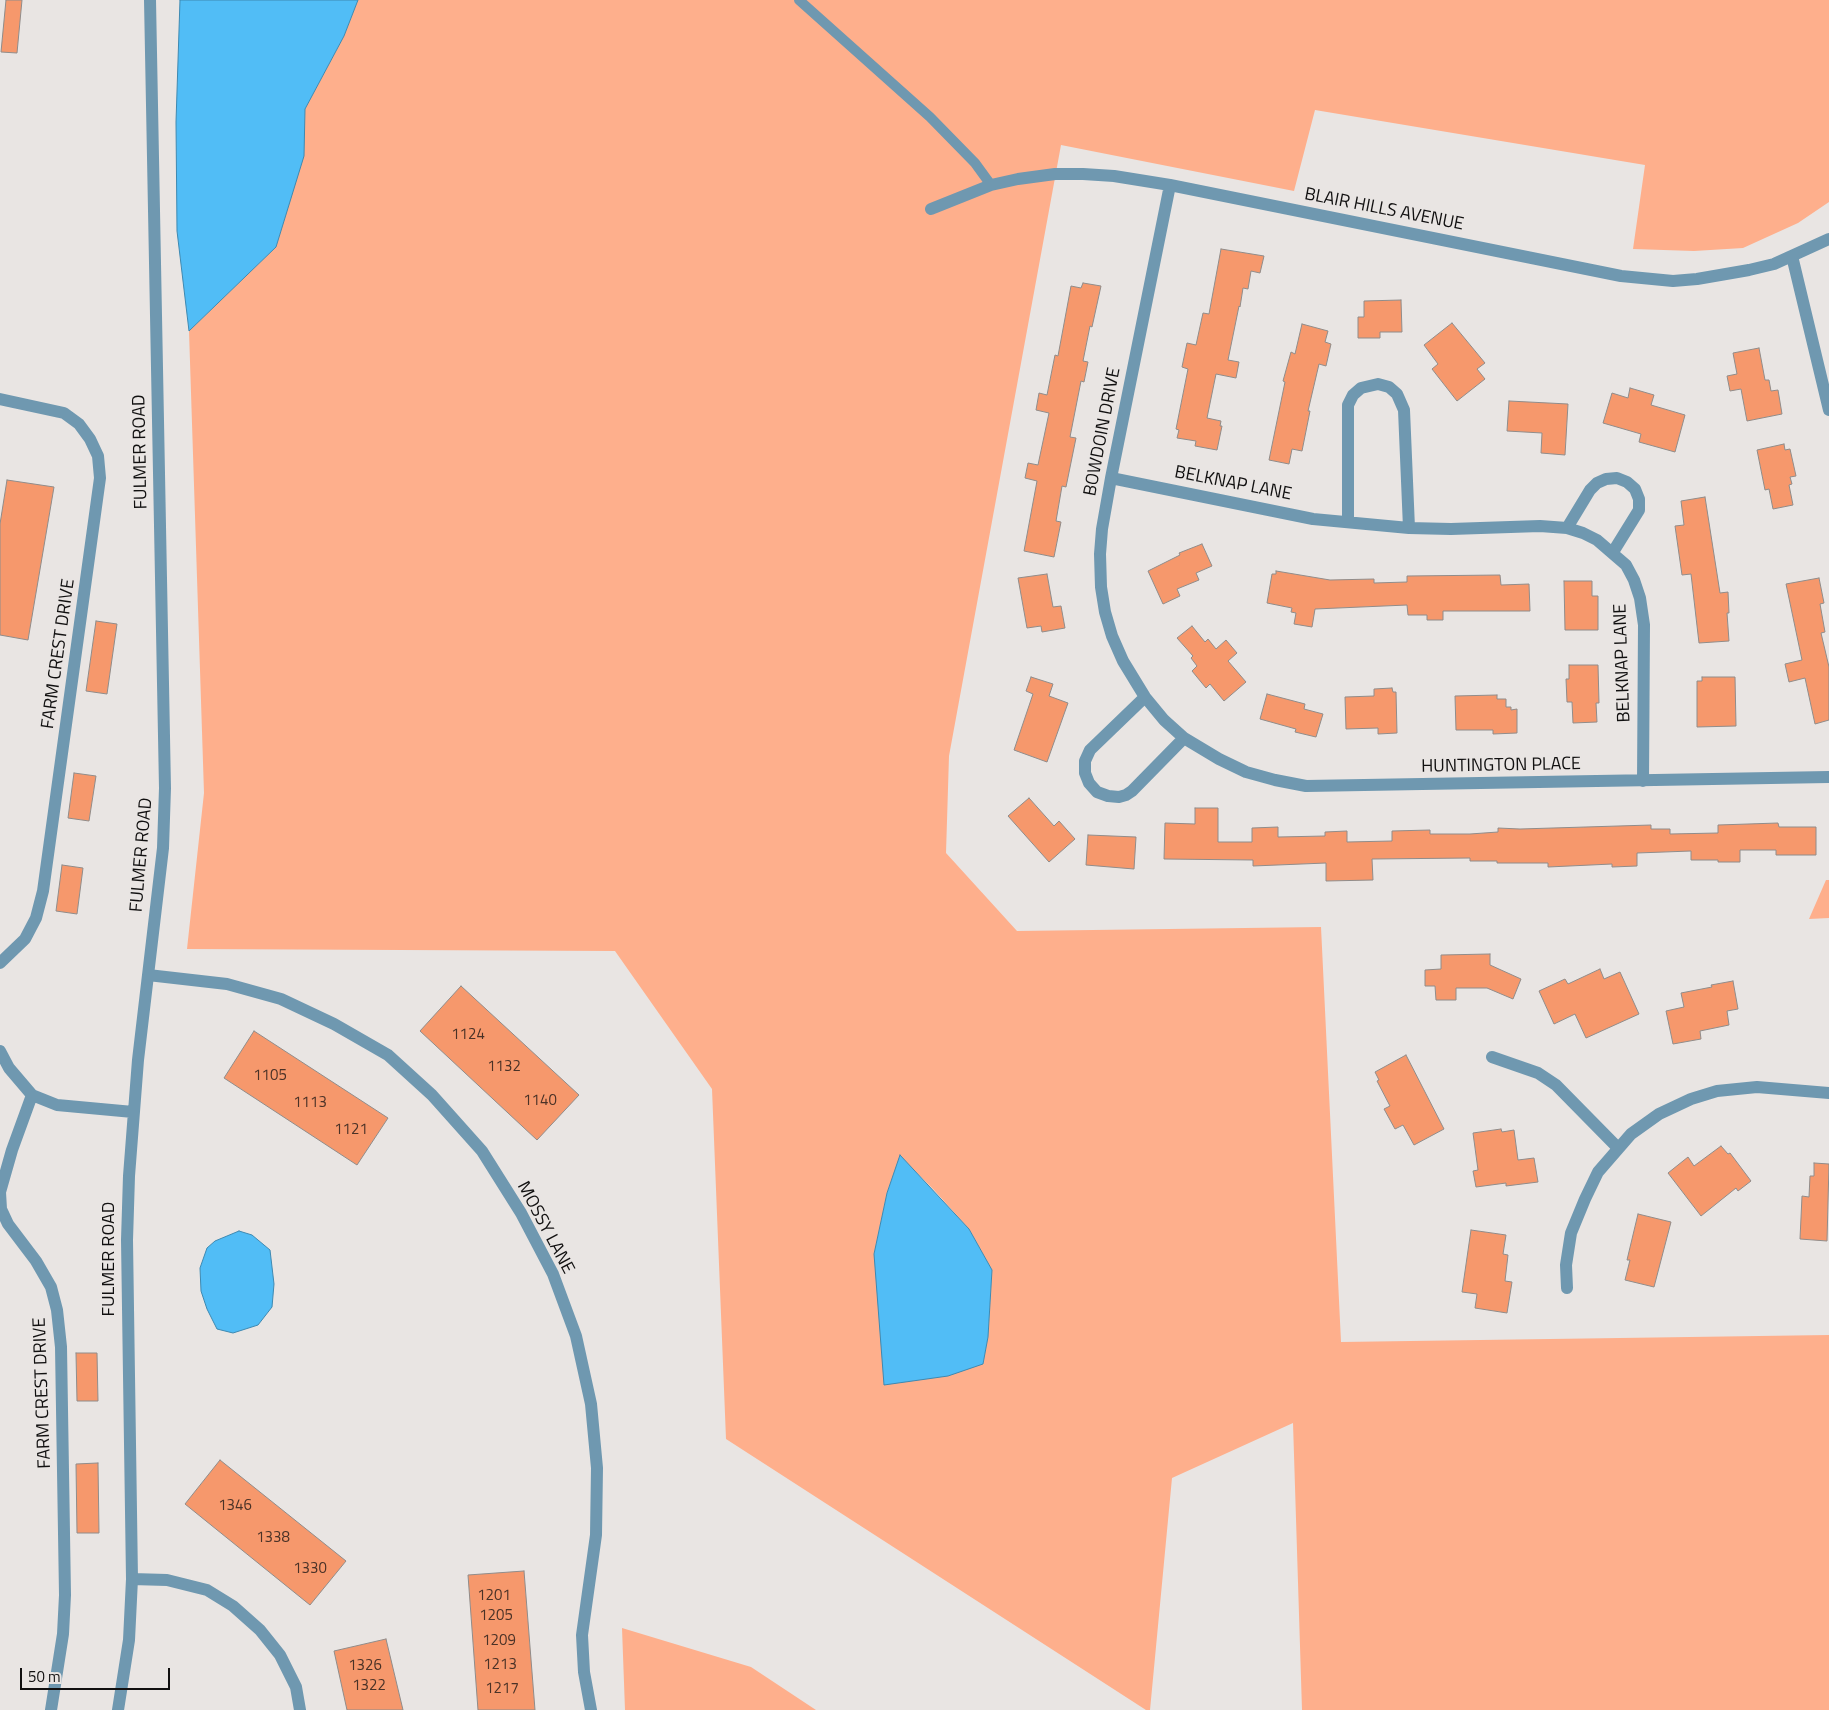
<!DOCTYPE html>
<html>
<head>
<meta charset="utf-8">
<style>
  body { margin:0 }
  #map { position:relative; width:1829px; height:1710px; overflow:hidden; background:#e9e5e3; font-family:"Titillium Web",sans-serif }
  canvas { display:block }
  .scale { position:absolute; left:20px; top:1668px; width:150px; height:22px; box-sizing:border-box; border:2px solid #111010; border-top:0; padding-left:6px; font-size:15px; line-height:18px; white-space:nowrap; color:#111010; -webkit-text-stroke:4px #e9e5e3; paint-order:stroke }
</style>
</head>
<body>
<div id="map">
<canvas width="1829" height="1710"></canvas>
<div class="scale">50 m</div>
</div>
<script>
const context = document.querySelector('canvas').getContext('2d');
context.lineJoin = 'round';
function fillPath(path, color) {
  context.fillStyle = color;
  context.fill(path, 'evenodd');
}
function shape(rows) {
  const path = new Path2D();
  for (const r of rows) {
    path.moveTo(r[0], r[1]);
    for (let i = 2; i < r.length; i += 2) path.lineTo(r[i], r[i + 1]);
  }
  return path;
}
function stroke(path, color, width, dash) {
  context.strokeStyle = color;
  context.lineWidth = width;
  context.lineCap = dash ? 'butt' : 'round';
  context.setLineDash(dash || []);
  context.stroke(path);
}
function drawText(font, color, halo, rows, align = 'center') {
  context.font = font + ' "Titillium Web",sans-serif';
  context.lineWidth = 4;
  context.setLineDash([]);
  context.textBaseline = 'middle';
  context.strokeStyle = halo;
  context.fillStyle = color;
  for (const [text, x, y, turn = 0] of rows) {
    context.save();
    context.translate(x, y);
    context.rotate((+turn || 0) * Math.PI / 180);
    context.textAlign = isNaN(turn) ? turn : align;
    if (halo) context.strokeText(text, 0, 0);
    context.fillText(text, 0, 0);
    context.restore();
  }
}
fillPath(shape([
  [358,0,1829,0,1829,202,1798,223,1743,248,1694,251,1633,249,1645,165,1315,110,1294,191,1061,145,949,756,946,853,1017,931,1321,927,1341,1342,1829,1335,1829,1710,1302,1710,1293,1423,1172,1478,1150,1710,1146,1710,726,1439,712,1089,615,951,187,949,204,793,189,331,276,247,303,156,305,109,344,36],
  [900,1156,934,1190,969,1229,992,1270,988,1337,983,1364,874,1254,887,1193],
  [1826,880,1829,880,1829,918,1809,919],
  [622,1628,751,1667,816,1710,625,1710]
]), '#feaf8c');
const water = shape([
  [180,0,358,0,344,36,305,109,304,156,276,247,189,331,177,231,176,122,180,0],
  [900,1155,969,1229,992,1270,988,1337,983,1364,948,1376,884,1385,874,1254,887,1193,900,1155],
  [239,1231,252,1235,270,1250,274,1284,272,1307,258,1325,233,1333,217,1329,207,1309,201,1291,200,1268,207,1248,215,1241,239,1231]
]);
fillPath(water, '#51bdf6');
stroke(water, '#3e89b1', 1);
const building = shape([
  [6,0,22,0,17,53,1,52,6,0],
  [1221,249,1264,256,1260,273,1251,271,1248,289,1243,288,1240,307,1239,306,1228,360,1239,362,1236,378,1216,374,1207,418,1221,421,1220,426,1222,426,1217,450,1195,446,1196,441,1177,438,1179,430,1176,429,1188,369,1182,367,1187,343,1196,345,1203,313,1209,314,1221,249],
  [1083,283,1101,286,1092,327,1090,326,1083,361,1088,362,1084,382,1081,381,1070,437,1076,438,1066,487,1062,486,1056,521,1061,522,1054,557,1024,551,1037,481,1025,478,1028,463,1038,465,1049,413,1036,410,1039,393,1047,395,1055,355,1058,356,1071,286,1081,288,1083,283],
  [1401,300,1402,332,1380,332,1380,338,1358,338,1358,317,1364,317,1364,301,1401,300],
  [1452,323,1485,363,1477,369,1485,379,1457,401,1432,369,1438,364,1424,345,1452,323],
  [1302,324,1328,331,1325,342,1331,344,1326,366,1319,364,1308,411,1310,411,1302,451,1292,449,1289,464,1269,460,1285,382,1283,381,1291,352,1295,354,1302,324],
  [1759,348,1765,380,1769,380,1771,391,1778,390,1782,414,1747,421,1741,389,1730,391,1727,376,1737,374,1733,353,1759,348],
  [1630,388,1654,395,1651,405,1685,415,1675,452,1639,442,1641,434,1603,423,1612,393,1628,398,1630,388],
  [1509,401,1568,404,1565,455,1541,453,1542,433,1507,431,1509,401],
  [1784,444,1785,450,1790,449,1796,476,1790,477,1792,484,1789,485,1793,505,1773,509,1769,489,1765,490,1757,450,1784,444],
  [7,480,54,487,28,640,0,635,0,524,7,480],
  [1705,497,1720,593,1728,592,1729,613,1727,613,1729,641,1699,643,1691,574,1682,575,1675,526,1684,525,1681,501,1705,497],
  [1202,544,1212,566,1196,573,1199,580,1177,589,1180,596,1163,604,1148,571,1180,555,1179,553,1202,544],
  [1276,571,1330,580,1374,579,1374,583,1407,582,1407,576,1500,575,1501,585,1529,584,1530,611,1443,611,1443,620,1427,620,1427,615,1408,615,1407,605,1315,609,1312,627,1294,624,1296,613,1291,612,1292,608,1267,603,1272,574,1276,574,1276,571],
  [1047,574,1053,607,1061,606,1065,628,1042,632,1041,626,1027,628,1018,578,1047,574],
  [1819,578,1824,603,1820,604,1825,632,1821,633,1829,667,1829,720,1815,724,1805,678,1789,682,1785,664,1802,660,1786,584,1819,578],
  [1564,581,1592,581,1592,596,1598,596,1598,630,1565,630,1564,581],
  [96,621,117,624,107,694,86,691,96,621],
  [1192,626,1205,642,1208,639,1216,649,1226,640,1237,653,1228,661,1246,682,1224,701,1210,684,1206,688,1192,671,1197,666,1191,658,1193,656,1177,638,1192,626],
  [1569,665,1598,665,1599,703,1596,703,1597,722,1573,723,1572,702,1567,702,1566,679,1569,679,1569,665],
  [1031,677,1053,684,1049,696,1068,703,1047,762,1014,750,1033,694,1026,691,1031,677],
  [1702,677,1735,677,1736,726,1697,727,1697,681,1702,681,1702,677],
  [1392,688,1393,692,1396,692,1397,733,1378,734,1378,728,1346,729,1345,697,1374,696,1374,689,1392,688],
  [1267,694,1305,704,1304,709,1323,714,1316,737,1295,732,1296,729,1260,719,1267,694],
  [1497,695,1497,699,1506,699,1506,707,1511,707,1511,710,1517,709,1517,733,1493,734,1493,730,1456,730,1455,696,1497,695],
  [74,773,96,776,89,821,68,818,74,773],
  [1029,798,1054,826,1059,821,1075,839,1049,862,1008,816,1029,798],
  [1195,808,1218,808,1218,842,1252,842,1252,828,1278,827,1278,837,1325,836,1325,832,1347,831,1347,842,1392,841,1392,831,1430,830,1430,834,1470,834,1498,832,1498,828,1520,829,1651,825,1651,829,1670,829,1670,834,1718,833,1718,825,1778,823,1779,827,1816,827,1816,855,1776,855,1776,850,1740,850,1740,862,1718,862,1718,860,1691,860,1691,851,1637,853,1637,866,1612,867,1612,864,1548,867,1548,863,1497,863,1497,861,1470,861,1470,858,1372,859,1373,880,1326,881,1326,863,1253,866,1253,860,1164,859,1165,823,1195,824,1195,808],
  [1088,835,1136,837,1134,869,1086,865,1088,835],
  [62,865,83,868,77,914,56,911,62,865],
  [1490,954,1490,965,1521,979,1513,999,1487,988,1456,988,1456,1000,1436,1000,1435,986,1425,986,1425,970,1441,969,1441,955,1490,954],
  [1600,969,1604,979,1620,972,1639,1014,1586,1038,1575,1014,1554,1024,1539,991,1565,979,1568,984,1600,969],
  [1733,981,1738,1009,1727,1011,1729,1025,1700,1031,1701,1039,1673,1044,1666,1011,1684,1007,1681,993,1712,987,1711,985,1733,981],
  [461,986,579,1095,537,1140,420,1031,461,986],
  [254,1031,388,1118,357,1165,224,1078,254,1031],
  [1406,1055,1444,1129,1414,1145,1403,1125,1395,1129,1384,1109,1390,1106,1377,1081,1379,1080,1375,1072,1406,1055],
  [1501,1129,1502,1132,1514,1130,1518,1160,1534,1158,1538,1182,1506,1186,1506,1183,1476,1187,1473,1171,1478,1170,1473,1133,1501,1129],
  [1721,1146,1728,1154,1730,1153,1751,1181,1738,1191,1736,1188,1701,1216,1668,1173,1688,1157,1694,1166,1721,1146],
  [1814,1163,1829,1164,1827,1241,1800,1239,1802,1196,1809,1197,1810,1176,1814,1176,1814,1163],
  [1638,1214,1671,1222,1654,1287,1625,1280,1630,1260,1627,1260,1638,1214],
  [1471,1230,1506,1235,1503,1254,1508,1255,1505,1281,1512,1282,1507,1313,1475,1308,1477,1294,1462,1292,1471,1230],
  [76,1353,97,1353,98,1401,77,1401,76,1353],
  [220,1460,346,1561,310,1605,185,1504,220,1460],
  [98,1463,99,1533,77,1533,76,1464,98,1463],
  [524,1571,535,1710,478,1710,468,1575,524,1571],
  [386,1639,403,1710,347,1710,334,1651,386,1639]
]);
fillPath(building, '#f6986c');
stroke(building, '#908c8a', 1);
stroke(shape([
  [799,0,930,117,975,163,991,185]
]), '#6f98b0', 10);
stroke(shape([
  [1170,185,1111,478,1102,529,1100,554,1101,587,1105,612,1112,636,1123,661,1145,697,1164,720,1184,738,1219,759,1246,772,1275,780,1306,786,1829,777],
  [931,209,991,185,1018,179,1055,174,1083,174,1114,176,1170,185,1621,276,1673,281,1697,279,1749,270,1774,264,1829,239],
  [1792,256,1829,410],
  [0,399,64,413,79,424,90,439,98,456,100,478,43,891,36,918,25,939,0,963],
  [1111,478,1313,519,1409,528,1451,529,1540,526,1567,528,1583,533,1597,540,1626,565,1634,580,1640,598,1644,625,1643,781],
  [1348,522,1348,405,1353,395,1361,388,1378,384,1389,387,1397,394,1404,410,1409,528],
  [1567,528,1590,490,1597,483,1606,479,1617,478,1627,482,1635,489,1639,499,1639,510,1613,552],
  [1145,697,1090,750,1085,761,1085,773,1089,783,1097,792,1108,796,1119,797,1126,795,1132,791,1184,738],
  [148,975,227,984,281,999,334,1024,388,1055,432,1095,482,1151,521,1213,553,1274,576,1336,591,1404,597,1468,596,1535,582,1635,584,1672,591,1710],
  [0,1051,9,1068,32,1095,57,1105,133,1112],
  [1492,1057,1538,1073,1556,1085,1618,1148],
  [32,1095,12,1150,0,1192,1,1209,8,1224,36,1261,51,1287,57,1310,61,1347,65,1595,63,1634,51,1710],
  [1567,1288,1566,1265,1571,1233,1585,1199,1598,1172,1631,1134,1659,1114,1691,1099,1717,1091,1757,1087,1829,1093],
  [132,1579,167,1580,207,1590,233,1606,260,1630,280,1655,296,1687,300,1710],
  [118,1710,129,1640,132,1579,127,1240,129,1176,138,1060,163,848,165,788,150,0]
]), '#6f98b0', 12);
drawText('15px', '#4a3227', null, [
  ["1124",468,1035],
  ["1132",504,1067],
  ["1105",270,1076],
  ["1140",540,1101],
  ["1113",310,1103],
  ["1121",351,1130],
  ["1346",235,1506],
  ["1338",273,1538],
  ["1330",310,1569],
  ["1201",494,1596],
  ["1205",496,1616],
  ["1209",499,1641],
  ["1213",500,1665],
  ["1326",365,1666],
  ["1322",369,1686],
  ["1217",502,1689]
]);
drawText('18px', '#111010', '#e9e5e3', [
  ["BLAIR HILLS AVENUE",1384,210,11],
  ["BOWDOIN DRIVE",1103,432,-79],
  ["FULMER ROAD",141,452,-91],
  ["BELKNAP LANE",1233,484,11],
  ["FARM CREST DRIVE",59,654,-82],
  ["BELKNAP LANE",1623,663,-92],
  ["HUNTINGTON PLACE",1501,766,-1],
  ["FULMER ROAD",142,855,-85],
  ["MOSSY LANE",545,1228,62],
  ["FULMER ROAD",110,1259,-90],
  ["FARM CREST DRIVE",43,1393,-92]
]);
</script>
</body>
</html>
